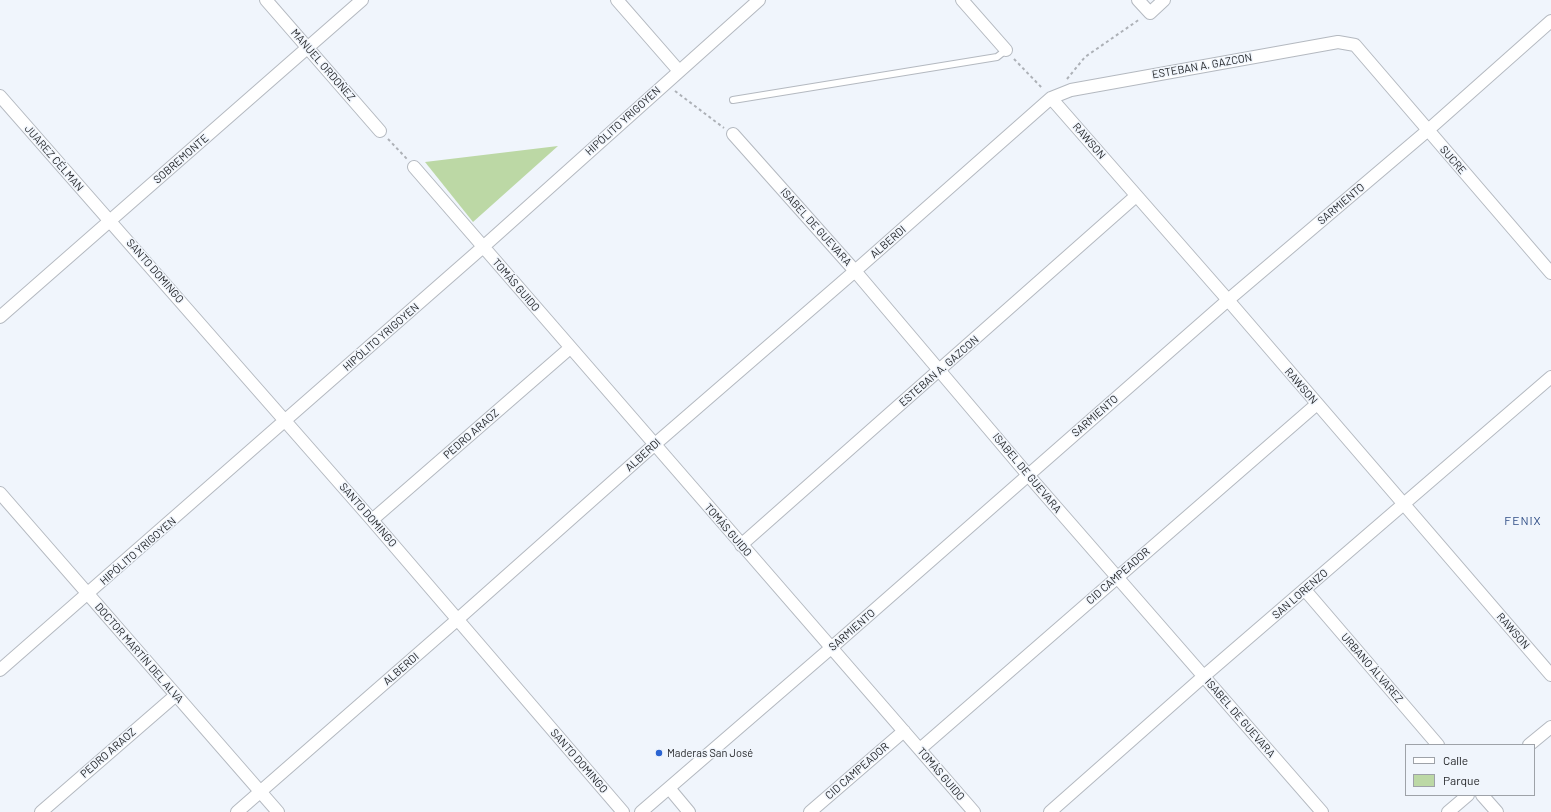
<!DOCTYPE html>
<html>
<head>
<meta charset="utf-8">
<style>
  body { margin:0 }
  #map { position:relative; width:1551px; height:812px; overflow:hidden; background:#f0f5fc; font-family:Barlow,sans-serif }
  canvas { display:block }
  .legend { position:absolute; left:1405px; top:744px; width:130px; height:52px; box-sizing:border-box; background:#f0f5fc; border:1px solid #9ea2a8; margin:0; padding:5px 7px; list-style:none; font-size:12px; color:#242629 }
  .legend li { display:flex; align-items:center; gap:8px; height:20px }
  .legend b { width:20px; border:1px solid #9ea2a8 }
</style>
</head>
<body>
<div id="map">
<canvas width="1551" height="812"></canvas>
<ul class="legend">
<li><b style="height:5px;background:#fff"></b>Calle</li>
<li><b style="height:11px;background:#bcd8a5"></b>Parque</li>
</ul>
</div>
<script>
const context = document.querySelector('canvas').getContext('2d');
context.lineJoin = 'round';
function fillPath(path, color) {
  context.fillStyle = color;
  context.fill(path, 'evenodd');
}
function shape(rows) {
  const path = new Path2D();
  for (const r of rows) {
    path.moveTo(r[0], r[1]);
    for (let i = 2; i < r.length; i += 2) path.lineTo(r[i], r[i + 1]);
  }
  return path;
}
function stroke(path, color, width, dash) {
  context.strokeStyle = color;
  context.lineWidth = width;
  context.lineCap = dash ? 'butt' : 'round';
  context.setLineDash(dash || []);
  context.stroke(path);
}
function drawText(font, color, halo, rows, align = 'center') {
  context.font = font + ' Barlow,sans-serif';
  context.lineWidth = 3;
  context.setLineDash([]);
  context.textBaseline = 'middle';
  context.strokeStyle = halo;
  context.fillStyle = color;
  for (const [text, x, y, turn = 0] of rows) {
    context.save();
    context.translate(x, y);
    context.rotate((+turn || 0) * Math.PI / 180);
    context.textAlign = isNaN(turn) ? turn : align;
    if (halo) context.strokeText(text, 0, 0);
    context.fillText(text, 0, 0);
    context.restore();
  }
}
fillPath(shape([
  [558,146,473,222,425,162]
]), '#bcd8a5');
const lane = shape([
  [733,100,997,57,1006,50]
]);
const street = shape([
  [266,0,380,131],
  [617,0,679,71],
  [962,0,1006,50],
  [1138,0,1150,13,1164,0],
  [0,96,372,520,623,812],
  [1051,98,1228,300,1551,675],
  [733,134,855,271,1028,475,1322,812],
  [414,167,974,812],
  [0,317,362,0],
  [0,493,278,812],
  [372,520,570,348],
  [741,545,1136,196],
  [1305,590,1438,745],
  [0,670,483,247,759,0],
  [1529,745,1551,727],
  [920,749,1317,404],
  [669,788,689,812],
  [1482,795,1497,812],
  [41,812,176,695],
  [237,812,458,619,654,445,855,271,1051,98,1071,90,1338,42,1355,45,1551,273],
  [641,812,831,648,1228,300,1427,131,1551,21],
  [810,812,904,731],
  [1050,812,1204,676,1551,377],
  [1448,812,1468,795]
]);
stroke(lane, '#b4b9c0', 8);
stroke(street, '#b4b9c0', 14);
stroke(shape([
  [1014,59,1043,89],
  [1067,79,1085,57,1140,19],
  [675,91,724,128],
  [388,139,407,159]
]), '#adb1b7', 2, [3, 3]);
stroke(lane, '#fff', 6);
stroke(street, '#fff', 12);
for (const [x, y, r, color] of [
  [659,753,4,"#2b64d2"]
]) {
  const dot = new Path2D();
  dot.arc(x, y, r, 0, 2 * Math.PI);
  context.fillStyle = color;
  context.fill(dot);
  stroke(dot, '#f0f5fc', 1.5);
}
drawText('11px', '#242629', '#f0f5fc', [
  ["MANUEL ORDOÑEZ",323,65,49],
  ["ESTEBAN A. GAZCON",1202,66,-10],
  ["HIPÓLITO YRIGOYEN",623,121,-42],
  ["RAWSON",1089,141,49],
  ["JUAREZ CÉLMAN",54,158,49],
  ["SOBREMONTE",181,159,-41],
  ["SUCRE",1453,160,49],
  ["SARMIENTO",1341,204,-40],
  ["ISABEL DE GUEVARA",816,227,48],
  ["ALBERDI",888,242,-41],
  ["SANTO DOMINGO",155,271,49],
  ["TOMÁS GUIDO",516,285,49],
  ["HIPÓLITO YRIGOYEN",381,337,-41],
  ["ESTEBAN A. GAZCON",939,371,-41],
  ["RAWSON",1301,386,49],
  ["SARMIENTO",1095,416,-41],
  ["PEDRO ARAOZ",471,434,-41],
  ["ALBERDI",643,455,-42],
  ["ISABEL DE GUEVARA",1027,473,50],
  ["SANTO DOMINGO",368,515,49],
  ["TOMÁS GUIDO",728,530,49],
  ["HIPÓLITO YRIGOYEN",138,551,-41],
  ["CID CAMPEADOR",1118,576,-41],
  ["SAN LORENZO",1300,594,-41],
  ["SARMIENTO",852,630,-41],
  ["RAWSON",1513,631,49],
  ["DOCTOR MARTÍN DEL ALVA",139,653,49],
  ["URBANO ÁLVAREZ",1372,668,49],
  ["ALBERDI",401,669,-41],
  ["ISABEL DE GUEVARA",1240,718,49],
  ["PEDRO ARAOZ",108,753,-41],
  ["SANTO DOMINGO",579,761,49],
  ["CID CAMPEADOR",857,771,-41],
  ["TOMÁS GUIDO",941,774,49]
]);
drawText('11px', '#242629', '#f0f5fc', [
  ["Maderas San José",667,753]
], 'left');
context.letterSpacing = '1px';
drawText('12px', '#314f87', '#f0f5fc', [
  ["FENIX",1523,521]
]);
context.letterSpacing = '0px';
</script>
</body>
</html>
